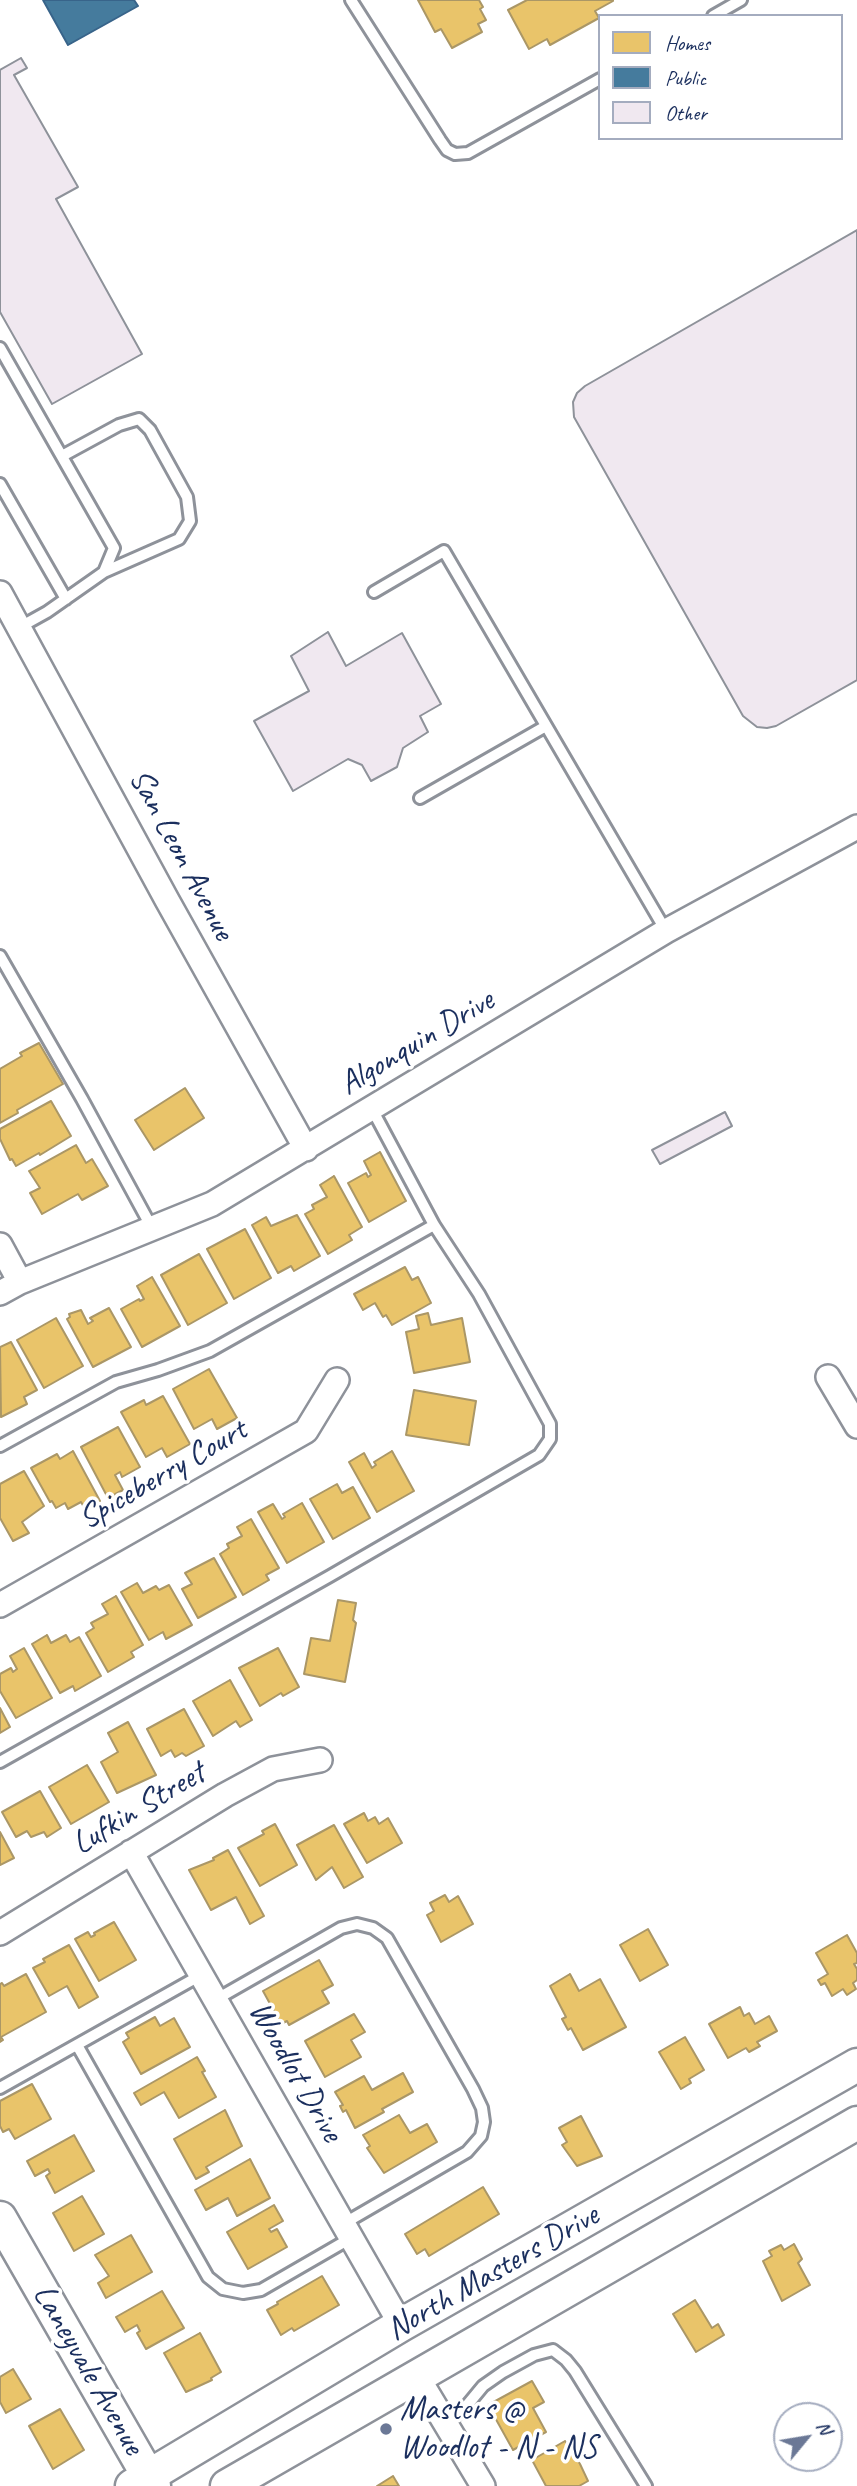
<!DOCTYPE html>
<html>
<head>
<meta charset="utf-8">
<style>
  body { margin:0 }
  #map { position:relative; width:857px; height:2486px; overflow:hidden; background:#fff; font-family:Caveat,sans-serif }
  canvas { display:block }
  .legend { position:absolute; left:598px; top:14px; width:245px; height:126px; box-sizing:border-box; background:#fff; border:2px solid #a4acbf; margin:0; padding:9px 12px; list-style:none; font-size:21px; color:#1b2f5e }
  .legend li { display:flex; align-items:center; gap:14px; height:35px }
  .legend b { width:35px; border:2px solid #a4acbf }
  .north { position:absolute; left:773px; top:2402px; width:70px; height:70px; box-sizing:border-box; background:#fff; border:2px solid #a4acbf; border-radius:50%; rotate:60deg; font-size:19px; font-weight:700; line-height:28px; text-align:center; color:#1b2f5e }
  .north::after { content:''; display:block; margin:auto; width:24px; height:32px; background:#6b7896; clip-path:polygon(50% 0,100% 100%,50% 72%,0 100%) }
</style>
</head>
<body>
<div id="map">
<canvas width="857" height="2486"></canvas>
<ul class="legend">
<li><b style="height:19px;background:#e9c46a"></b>Homes</li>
<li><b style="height:19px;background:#457b9d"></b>Public</li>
<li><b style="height:19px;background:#f0e8f0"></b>Other</li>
</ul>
<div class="north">N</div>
</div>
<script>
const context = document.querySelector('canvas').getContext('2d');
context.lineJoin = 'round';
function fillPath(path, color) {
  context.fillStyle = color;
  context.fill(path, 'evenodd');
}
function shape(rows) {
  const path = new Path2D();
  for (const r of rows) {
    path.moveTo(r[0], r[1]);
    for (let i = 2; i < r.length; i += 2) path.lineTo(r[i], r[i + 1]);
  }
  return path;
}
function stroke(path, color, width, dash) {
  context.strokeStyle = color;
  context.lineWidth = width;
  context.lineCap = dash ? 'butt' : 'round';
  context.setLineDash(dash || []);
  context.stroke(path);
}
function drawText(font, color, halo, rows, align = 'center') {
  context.font = font + ' Caveat,sans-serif';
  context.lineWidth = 7;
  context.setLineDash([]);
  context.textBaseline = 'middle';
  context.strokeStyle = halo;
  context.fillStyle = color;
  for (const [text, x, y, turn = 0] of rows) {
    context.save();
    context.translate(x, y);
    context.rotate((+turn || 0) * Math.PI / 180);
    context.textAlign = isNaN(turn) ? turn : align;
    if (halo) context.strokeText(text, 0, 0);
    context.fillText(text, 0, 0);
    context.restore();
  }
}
const homes = shape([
  [418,0,479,0,483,7,480,9,486,20,478,24,482,32,452,48,441,29,435,32,418,0],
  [527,0,613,0,613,1,595,11,599,18,550,45,547,39,529,49,508,10,527,0],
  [39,1043,63,1084,17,1110,18,1113,0,1123,0,1069,22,1056,20,1053,39,1043],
  [185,1088,204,1118,154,1150,135,1120,185,1088],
  [51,1101,71,1136,40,1155,39,1153,16,1166,12,1159,10,1160,0,1139,0,1129,51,1101],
  [76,1145,86,1163,92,1159,108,1186,82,1200,78,1194,42,1214,30,1193,40,1188,29,1171,76,1145],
  [380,1152,406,1201,369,1222,348,1183,366,1173,368,1177,371,1175,364,1161,380,1152],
  [334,1176,362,1227,349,1235,352,1240,328,1254,305,1214,314,1209,312,1205,327,1197,320,1185,334,1176],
  [297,1215,320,1256,294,1271,291,1266,278,1273,252,1225,266,1217,271,1226,297,1215],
  [245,1229,271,1278,234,1299,207,1249,245,1229],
  [199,1254,227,1303,188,1325,161,1275,199,1254],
  [405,1267,412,1280,418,1277,431,1303,392,1325,386,1315,383,1317,375,1303,363,1310,354,1294,405,1267],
  [152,1277,180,1326,142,1347,121,1309,139,1299,140,1301,144,1299,137,1286,152,1277],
  [109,1308,131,1347,93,1367,67,1319,70,1317,69,1314,81,1310,88,1324,93,1321,90,1318,109,1308],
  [428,1313,431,1325,462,1318,470,1362,414,1373,406,1332,419,1329,416,1316,428,1313],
  [56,1318,83,1366,44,1388,17,1340,56,1318],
  [11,1342,37,1390,24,1397,27,1404,1,1417,0,1347,11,1342],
  [209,1369,237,1418,217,1429,212,1419,194,1429,173,1389,209,1369],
  [414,1390,476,1401,469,1445,406,1435,414,1390],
  [163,1396,190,1444,167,1457,162,1448,146,1457,121,1412,144,1400,146,1405,163,1396],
  [118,1427,140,1467,122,1477,120,1472,115,1475,123,1490,108,1498,81,1447,118,1427],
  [73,1451,100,1501,85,1509,81,1502,68,1509,65,1503,56,1508,52,1501,50,1502,31,1468,57,1454,60,1459,73,1451],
  [392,1451,414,1491,377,1512,349,1462,364,1453,372,1468,376,1465,374,1462,392,1451],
  [24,1471,44,1506,22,1522,29,1533,13,1541,0,1518,0,1484,24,1471],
  [337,1484,342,1493,353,1487,370,1518,333,1539,310,1499,337,1484],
  [302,1503,324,1542,287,1563,258,1512,273,1504,282,1519,285,1517,283,1514,302,1503],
  [251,1519,279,1568,266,1575,269,1580,243,1595,220,1554,229,1548,227,1544,242,1536,237,1527,251,1519],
  [214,1558,236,1597,198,1618,182,1589,192,1584,185,1573,214,1558],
  [137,1583,143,1593,156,1586,159,1590,169,1585,192,1625,166,1639,163,1632,149,1640,121,1592,137,1583],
  [116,1596,143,1645,131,1652,134,1657,108,1672,86,1633,94,1628,91,1623,108,1614,102,1604,116,1596],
  [338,1600,356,1603,353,1620,356,1623,345,1682,304,1674,311,1638,330,1641,338,1600],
  [47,1635,51,1643,66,1635,70,1642,79,1637,101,1676,75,1691,73,1686,60,1693,32,1644,47,1635],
  [24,1648,52,1698,16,1718,0,1691,0,1674,11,1668,13,1672,17,1669,10,1656,24,1648],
  [278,1648,299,1687,283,1696,281,1693,260,1706,239,1668,278,1648],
  [230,1680,252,1720,240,1727,236,1721,213,1736,193,1701,230,1680],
  [0,1708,10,1727,0,1733,0,1708],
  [184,1709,204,1746,186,1756,182,1753,175,1757,171,1750,161,1756,147,1729,184,1709],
  [128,1722,156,1775,117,1793,101,1762,118,1752,108,1733,128,1722],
  [87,1765,109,1802,71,1824,49,1787,87,1765],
  [40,1791,61,1828,47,1837,44,1832,31,1837,27,1831,16,1837,2,1812,40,1791],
  [364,1813,368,1821,375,1817,379,1824,388,1818,402,1843,367,1863,344,1824,364,1813],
  [275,1824,297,1865,260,1886,238,1848,264,1834,262,1831,275,1824],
  [334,1825,363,1877,344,1888,332,1867,316,1880,297,1845,334,1825],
  [0,1832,14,1858,0,1865,0,1832],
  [228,1850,264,1916,250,1924,236,1897,211,1910,189,1870,214,1860,213,1858,228,1850],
  [445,1895,449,1902,458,1896,473,1924,441,1942,427,1915,434,1911,430,1903,445,1895],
  [114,1922,136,1960,99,1981,75,1939,88,1932,91,1937,95,1935,94,1933,114,1922],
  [648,1929,668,1965,640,1981,620,1945,648,1929],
  [847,1935,857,1953,857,1963,854,1964,857,1969,857,1980,853,1983,856,1989,847,1995,843,1989,832,1996,825,1983,821,1985,818,1980,828,1974,816,1953,847,1935],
  [69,1945,98,1997,79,2008,67,1986,49,1996,33,1968,45,1962,43,1959,69,1945],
  [319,1960,333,1985,322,1991,329,2003,289,2025,287,2021,281,2024,263,1991,319,1960],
  [26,1974,46,2012,1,2037,3,2040,0,2042,0,1984,2,1983,4,1986,26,1974],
  [570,1974,579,1991,600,1979,626,2027,583,2050,571,2028,568,2030,562,2019,566,2017,550,1986,570,1974],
  [740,2007,744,2016,749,2013,755,2024,769,2016,777,2031,757,2042,760,2046,749,2052,746,2048,728,2058,709,2024,740,2007],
  [354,2014,365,2032,351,2040,361,2057,325,2077,305,2041,354,2014],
  [155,2017,160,2026,174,2018,190,2047,141,2074,123,2042,129,2038,126,2033,155,2017],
  [685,2037,704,2070,689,2079,691,2083,681,2089,659,2052,685,2037],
  [197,2057,205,2071,202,2072,216,2097,179,2118,164,2092,141,2105,134,2093,197,2057],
  [403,2073,413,2092,382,2109,384,2112,355,2128,346,2110,343,2112,340,2106,343,2105,335,2092,364,2076,372,2090,403,2073],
  [32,2084,51,2119,15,2139,9,2129,3,2132,0,2126,0,2101,32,2084],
  [225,2110,242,2146,206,2167,209,2172,196,2179,174,2139,225,2110],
  [399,2115,410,2133,427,2124,437,2142,384,2173,367,2148,370,2146,363,2135,399,2115],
  [581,2116,602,2156,577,2166,562,2145,567,2142,559,2128,581,2116],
  [74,2135,94,2171,55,2193,46,2176,50,2173,48,2169,35,2176,27,2161,74,2135],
  [250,2159,270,2198,237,2216,228,2198,206,2210,195,2190,250,2159],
  [483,2187,499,2214,429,2256,425,2249,417,2254,405,2234,483,2187],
  [82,2196,104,2234,74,2251,53,2213,82,2196],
  [274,2205,283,2221,269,2229,271,2232,277,2229,287,2247,248,2269,227,2232,274,2205],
  [131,2235,152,2272,106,2298,98,2283,109,2276,95,2255,131,2235],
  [794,2244,802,2259,798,2263,810,2285,782,2301,763,2261,772,2256,769,2251,781,2245,784,2250,794,2244],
  [322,2276,339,2305,294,2331,292,2328,281,2335,267,2310,278,2304,277,2302,322,2276],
  [162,2291,184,2328,146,2349,137,2333,140,2331,137,2325,125,2332,116,2317,162,2291],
  [695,2300,712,2328,718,2324,724,2335,696,2352,673,2314,695,2300],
  [200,2333,221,2372,211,2378,212,2380,186,2392,164,2353,200,2333],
  [13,2369,31,2399,6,2413,0,2402,0,2377,13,2369],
  [532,2381,544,2402,533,2408,546,2432,513,2450,488,2405,532,2381],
  [60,2409,84,2450,53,2469,29,2426,60,2409],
  [565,2441,580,2464,588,2481,579,2486,546,2486,532,2460,565,2441],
  [393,2476,399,2486,377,2486,393,2476]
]);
fillPath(homes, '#e9c46a');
stroke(homes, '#ab9766', 2);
const public = shape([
  [43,0,134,0,138,6,68,45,43,0]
]);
fillPath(public, '#457b9d');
stroke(public, '#38648a', 2);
const building = shape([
  [21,58,27,68,14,75,78,187,56,199,142,354,52,404,0,312,0,70,21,58],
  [857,230,857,680,776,726,767,728,757,727,743,716,574,417,573,402,577,393,585,386,857,230],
  [328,632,346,666,402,633,441,704,420,716,428,732,403,748,397,767,371,781,362,765,348,759,293,791,254,721,309,691,291,656,328,632],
  [725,1112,732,1126,660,1164,652,1150,725,1112]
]);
fillPath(building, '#f0e8f0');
stroke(building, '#8e929a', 2);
const lane = shape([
  [351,0,440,140,447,150,455,154,468,153,600,79],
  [713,16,741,0],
  [0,348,114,548,104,572,47,612,20,627],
  [62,456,119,425,139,419,150,430,187,497,190,521,179,539,104,572],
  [0,484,66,599],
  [374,592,444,551,666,931],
  [420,798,546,726],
  [0,956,82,1099,152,1228],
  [0,1446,116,1382,158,1370,210,1351,434,1225],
  [0,1762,330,1576,539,1455,550,1439,550,1424,479,1294,434,1225,372,1109],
  [215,2000,341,1928,357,1924,373,1928,387,1938,473,2089,482,2108,484,2122,481,2136,467,2152,343,2224],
  [77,2045,208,2277,223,2289,243,2293,261,2290,351,2238],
  [0,2088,201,1975],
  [445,2424,464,2409,483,2386,503,2372,534,2355,553,2350,566,2360,575,2371,646,2486]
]);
const street = shape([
  [0,593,167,900,306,1149],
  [0,1245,20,1282],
  [0,1293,20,1282,212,1204,666,931,857,827],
  [828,1377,857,1426],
  [0,1605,306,1431,337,1380],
  [131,1852,401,2325],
  [0,1933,225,1795,273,1769,320,1760],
  [417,2376,483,2486]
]);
const secondary = shape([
  [0,2218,154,2486],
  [132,2486,401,2325,857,2065],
  [227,2486,857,2123]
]);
stroke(lane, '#8e929a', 16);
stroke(street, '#8e929a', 28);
stroke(secondary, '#8e929a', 37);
stroke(lane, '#fff', 10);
stroke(street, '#fff', 23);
stroke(secondary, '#fff', 32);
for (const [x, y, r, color] of [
  [386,2429,7,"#6b7896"]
]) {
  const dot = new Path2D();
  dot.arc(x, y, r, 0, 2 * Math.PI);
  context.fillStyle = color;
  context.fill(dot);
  stroke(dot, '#fff', 2.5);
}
drawText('33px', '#1b2f5e', '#fff', [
  ["San Leon Avenue",181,855,62],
  ["Algonquin Drive",417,1043,-31],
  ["Spiceberry Court",163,1475,-30],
  ["Lufkin Street",139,1809,-31],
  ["Woodlot Drive",295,2072,60],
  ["North Masters Drive",493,2273,-30],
  ["Laneyvale Avenue",88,2370,60]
]);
drawText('33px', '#1b2f5e', '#fff', [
  ["Masters @",400,2410],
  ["Woodlot - N - NS",400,2448]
], 'left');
</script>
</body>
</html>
